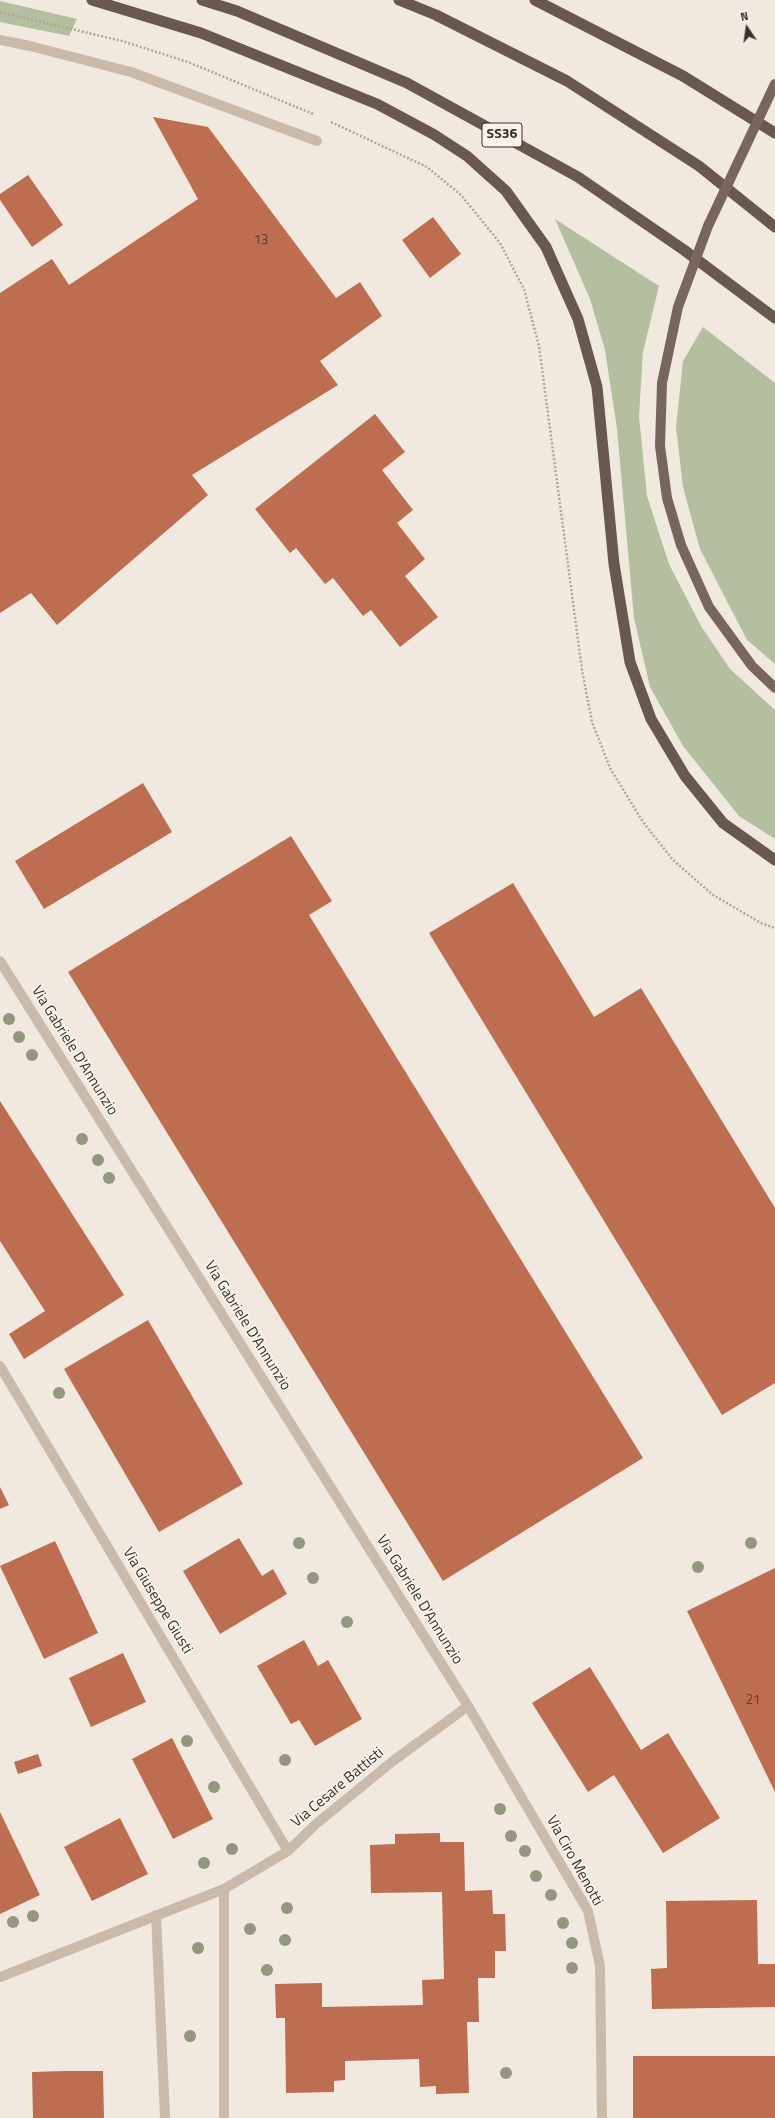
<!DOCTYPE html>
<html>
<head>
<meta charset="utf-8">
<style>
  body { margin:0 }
  #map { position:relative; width:775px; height:2118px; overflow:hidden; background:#f1e9df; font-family:"Titillium Web",sans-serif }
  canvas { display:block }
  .north { position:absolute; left:727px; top:8px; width:40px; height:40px; -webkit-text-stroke:3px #f9f3eb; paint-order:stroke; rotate:347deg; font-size:11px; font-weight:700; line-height:16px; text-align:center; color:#372f2a }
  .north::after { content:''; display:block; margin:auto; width:14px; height:18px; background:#372f2a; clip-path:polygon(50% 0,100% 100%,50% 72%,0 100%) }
</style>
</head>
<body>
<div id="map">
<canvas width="775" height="2118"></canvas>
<div class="north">N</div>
</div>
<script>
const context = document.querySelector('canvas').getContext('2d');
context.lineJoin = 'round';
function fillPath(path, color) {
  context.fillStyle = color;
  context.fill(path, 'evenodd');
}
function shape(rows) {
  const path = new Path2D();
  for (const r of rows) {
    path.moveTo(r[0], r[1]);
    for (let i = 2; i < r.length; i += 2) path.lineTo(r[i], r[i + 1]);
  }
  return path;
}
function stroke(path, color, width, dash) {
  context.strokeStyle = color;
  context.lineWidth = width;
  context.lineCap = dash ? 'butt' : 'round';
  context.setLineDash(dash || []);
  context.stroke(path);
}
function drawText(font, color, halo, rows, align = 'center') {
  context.font = font + ' "Titillium Web",sans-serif';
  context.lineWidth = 3.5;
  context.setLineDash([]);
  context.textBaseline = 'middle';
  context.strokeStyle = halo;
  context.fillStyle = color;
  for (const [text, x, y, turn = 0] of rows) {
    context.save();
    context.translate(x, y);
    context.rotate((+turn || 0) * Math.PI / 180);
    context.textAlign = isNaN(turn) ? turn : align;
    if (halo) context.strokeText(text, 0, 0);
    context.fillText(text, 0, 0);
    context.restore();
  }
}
fillPath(shape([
  [0,1,77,19,69,36,0,22],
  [555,219,659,286,643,352,639,416,647,496,669,564,701,626,730,669,775,710,775,839,739,816,683,746,650,687,634,618,617,429,605,350,590,299],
  [703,327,775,383,775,664,747,640,700,549,683,487,676,427,683,361]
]), '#b4bfa0');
fillPath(shape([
  [153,117,208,127,336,298,360,282,382,316,320,361,338,385,192,475,208,495,57,625,31,593,0,613,0,293,52,259,69,285,198,199],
  [28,175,63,225,32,247,0,200,0,194],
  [433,217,461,254,430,278,402,240],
  [375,414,405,452,382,470,413,510,397,523,425,559,405,576,438,617,400,647,371,610,363,616,333,578,325,584,296,548,290,553,255,509],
  [143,783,172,832,44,909,15,861],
  [291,836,332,901,309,915,643,1458,443,1581,68,972],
  [513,883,594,1017,641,988,775,1208,775,1383,722,1415,429,933],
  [0,1101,124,1295,24,1359,9,1334,45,1311,0,1241],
  [148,1320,243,1484,159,1532,64,1369],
  [0,1487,9,1505,0,1509],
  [239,1538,262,1576,273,1569,287,1594,220,1634,183,1571],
  [55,1541,98,1633,44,1659,0,1566],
  [775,1568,775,1792,687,1611],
  [304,1640,318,1666,328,1660,362,1719,315,1746,299,1720,291,1724,257,1666],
  [123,1653,146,1702,91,1727,69,1678],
  [590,1667,641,1750,668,1733,720,1818,663,1853,614,1775,588,1792,532,1703],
  [172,1738,213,1819,173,1839,132,1759],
  [38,1754,42,1766,18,1774,14,1762],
  [0,1812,40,1895,0,1914],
  [120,1818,148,1874,92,1901,64,1847],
  [440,1833,440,1842,464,1842,465,1891,492,1890,493,1914,505,1914,506,1951,495,1951,495,1978,478,1978,479,2022,467,2022,469,2093,436,2094,436,2086,420,2087,419,2059,345,2061,345,2080,334,2081,334,2092,286,2093,285,2018,276,2018,275,1984,322,1983,322,2007,423,2005,422,1980,444,1979,442,1892,371,1893,370,1845,395,1844,395,1834],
  [757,1900,758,1964,775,1964,775,2007,652,2009,651,1969,667,1968,666,1901],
  [633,2056,775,2056,775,2118,633,2118],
  [65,2071,103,2071,104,2118,33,2118,32,2072]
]), '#bd6e51');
stroke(shape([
  [0,12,122,41,188,62,313,114],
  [331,122,427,167,461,195,500,243,524,289,539,346,582,670,592,722,610,768,643,822,673,860,713,895,761,923,775,928]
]), '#b4a496', 2.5, [2, 2]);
stroke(shape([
  [0,40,30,46,131,72,317,141]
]), '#c9baac', 10);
stroke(shape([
  [0,961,468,1706,588,1911,600,1966,602,2118],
  [0,1366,288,1851],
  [224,1889,224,2118],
  [156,1915,165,2118],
  [0,1977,224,1889,288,1851,316,1824,393,1761,468,1706]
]), '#c9baac', 10);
stroke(shape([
  [681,545,709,607,752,666,775,688]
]), '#78665c', 10);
stroke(shape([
  [92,0,201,33,377,104,433,134,467,156,506,191,546,247,578,319,597,387,614,564,630,662,651,719,685,776,723,823,775,860],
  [202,0,237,11,407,83,578,177,684,250,775,318],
  [399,0,436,15,567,81,699,166,775,227],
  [535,0,683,76,775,133]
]), '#68584f', 11);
stroke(shape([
  [681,545,667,498,660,446,662,383,678,307,708,226,775,84]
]), '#78665c', 10);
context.fillStyle = '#93977f';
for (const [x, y] of [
  [9,1019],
  [19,1037],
  [32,1055],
  [82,1139],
  [98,1160],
  [109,1178],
  [59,1393],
  [299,1543],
  [751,1543],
  [698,1567],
  [313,1578],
  [347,1622],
  [187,1741],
  [285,1760],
  [214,1787],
  [500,1809],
  [511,1836],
  [232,1849],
  [525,1851],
  [204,1863],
  [536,1876],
  [551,1895],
  [287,1908],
  [33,1916],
  [13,1922],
  [563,1923],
  [250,1929],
  [285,1940],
  [572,1943],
  [198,1948],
  [572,1968],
  [267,1970],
  [190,2036],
  [506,2073]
]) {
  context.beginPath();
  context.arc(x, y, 6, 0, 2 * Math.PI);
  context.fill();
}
drawText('13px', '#583f34', null, [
  ["13",261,241],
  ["21",753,1701]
]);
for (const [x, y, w] of [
  [502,135,40]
]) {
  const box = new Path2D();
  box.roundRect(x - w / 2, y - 12, w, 24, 3);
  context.fillStyle = '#f9f3eb';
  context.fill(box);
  stroke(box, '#372f2a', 1);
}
drawText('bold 14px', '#372f2a', null, [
  ["SS36",502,135]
]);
drawText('15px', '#372f2a', '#f9f3eb', [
  ["Via Gabriele D'Annunzio",74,1051,58],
  ["Via Gabriele D'Annunzio",247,1326,58],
  ["Via Gabriele D'Annunzio",419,1600,58],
  ["Via Giuseppe Giusti",157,1601,59],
  ["Via Cesare Battisti",338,1788,-40],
  ["Via Ciro Menotti",574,1861,61]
]);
</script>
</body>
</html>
